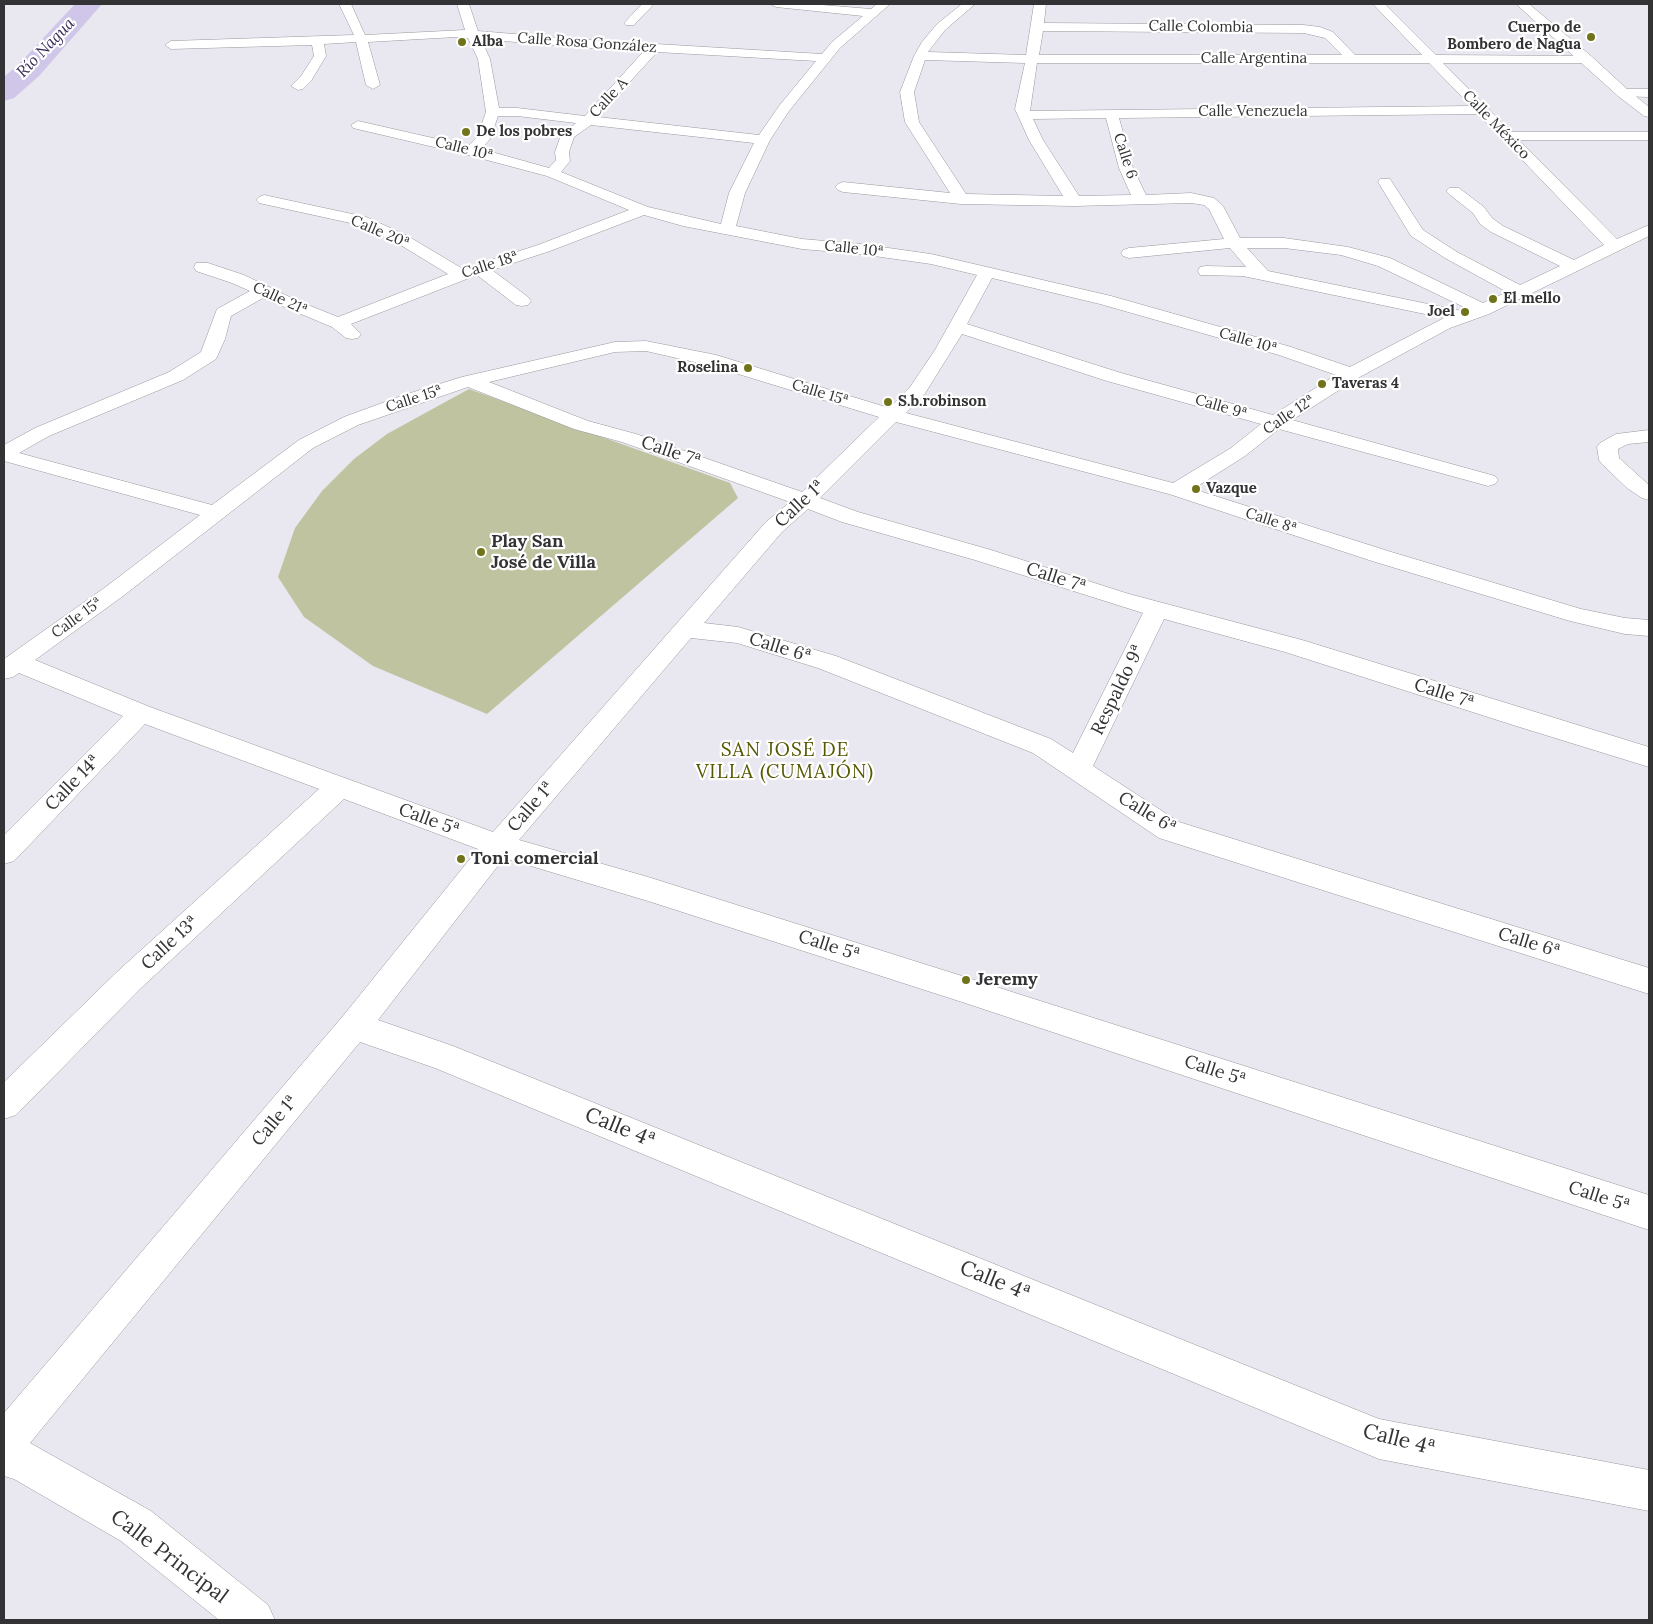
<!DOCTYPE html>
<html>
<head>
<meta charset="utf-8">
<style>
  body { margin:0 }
  #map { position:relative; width:1653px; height:1624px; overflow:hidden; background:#e9e7ef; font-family:Lora,serif }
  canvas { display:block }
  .frame { position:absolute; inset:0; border:5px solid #333335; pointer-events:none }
</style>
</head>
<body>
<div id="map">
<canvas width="1653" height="1624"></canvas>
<div class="frame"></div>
</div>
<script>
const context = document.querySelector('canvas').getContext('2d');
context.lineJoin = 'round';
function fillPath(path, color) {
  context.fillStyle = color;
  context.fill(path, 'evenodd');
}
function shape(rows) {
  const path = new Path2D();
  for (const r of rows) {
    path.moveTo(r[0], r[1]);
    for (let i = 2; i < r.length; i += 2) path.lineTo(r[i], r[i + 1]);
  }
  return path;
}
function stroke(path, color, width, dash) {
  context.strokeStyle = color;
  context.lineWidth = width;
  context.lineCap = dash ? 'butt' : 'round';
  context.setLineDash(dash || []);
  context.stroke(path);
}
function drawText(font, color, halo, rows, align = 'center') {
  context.font = font + ' Lora,serif';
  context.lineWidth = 4.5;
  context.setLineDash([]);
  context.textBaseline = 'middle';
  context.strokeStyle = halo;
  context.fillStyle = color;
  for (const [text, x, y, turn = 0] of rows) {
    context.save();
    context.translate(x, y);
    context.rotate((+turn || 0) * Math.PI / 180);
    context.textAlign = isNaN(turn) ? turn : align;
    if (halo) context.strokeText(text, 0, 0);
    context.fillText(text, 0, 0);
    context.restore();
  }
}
fillPath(shape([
  [469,389,730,483,738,498,487,714,373,666,304,617,278,577,295,528,322,491,354,459,387,434]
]), '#bfc3a0');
fillPath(shape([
  [75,4,102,4,39,76,14,98,4,101,4,77,19,64,75,4]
]), '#cfc6e9');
const minor = shape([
  [339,4,351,4,365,35,465,30,457,4,469,4,478,31,573,39,822,54,832,42,863,16,776,7,770,4,810,4,871,9,877,4,890,4,840,48,789,111,770,140,745,193,736,226,802,239,860,244,931,254,1111,296,1291,347,1350,367,1444,318,1243,276,1200,275,1198,271,1200,267,1206,266,1246,267,1230,248,1129,258,1123,256,1121,253,1123,250,1129,248,1224,239,1209,209,1204,205,1191,203,1074,206,961,204,843,192,838,190,835,187,838,184,843,182,950,193,905,122,900,92,914,56,922,42,937,24,962,4,975,4,945,30,928,52,1026,55,1034,4,1046,4,1044,23,1304,25,1320,27,1333,32,1355,55,1422,55,1373,4,1385,4,1436,55,1591,56,1593,59,1587,63,1443,63,1511,132,1649,132,1649,140,1519,140,1617,239,1649,225,1649,236,1489,314,1450,328,1358,378,1292,420,1495,476,1498,480,1495,484,1488,486,1481,484,1279,429,1245,456,1193,489,1388,551,1581,609,1625,618,1649,620,1649,636,1625,634,1570,621,1372,561,1169,494,896,422,820,498,858,512,991,550,1129,594,1302,640,1649,747,1649,767,1513,725,1285,652,1164,619,1093,766,1179,822,1649,968,1649,994,1159,838,1033,753,818,668,737,643,691,638,519,840,648,877,962,976,1649,1195,1649,1230,962,1002,648,901,504,858,378,1020,453,1046,1379,1419,1649,1470,1649,1511,1379,1459,435,1068,360,1042,30,1443,151,1511,268,1605,275,1620,219,1620,121,1541,14,1479,4,1476,4,1413,343,1016,478,849,344,799,140,989,16,1115,4,1119,4,1082,118,971,319,789,145,724,14,861,4,864,4,835,123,716,19,673,13,677,4,679,4,659,107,586,200,515,4,461,4,445,35,428,169,372,201,352,217,309,250,291,232,283,196,271,194,267,196,263,208,263,244,275,298,301,338,317,448,274,394,241,355,224,259,203,256,200,259,197,264,195,366,217,406,235,463,269,538,245,629,210,547,176,468,155,353,128,351,125,358,121,468,146,477,137,486,112,478,59,468,38,456,37,368,42,380,85,373,89,366,85,356,42,324,44,326,56,311,81,303,89,298,90,291,86,301,76,314,56,312,45,171,49,165,45,171,41,354,35,339,4],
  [1043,31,1304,33,1325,38,1342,55,1039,55,1043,31],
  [481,39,573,47,644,51,585,116,517,108,499,108,490,59,481,39],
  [657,52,816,61,779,106,759,135,598,117,657,52],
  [925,60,1025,63,1015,109,1029,140,1063,196,966,194,919,122,914,92,925,60],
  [1037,63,1429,63,1471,106,1030,111,1037,63],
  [1478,114,1604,245,1574,260,1503,226,1492,218,1484,207,1459,188,1449,188,1446,191,1449,194,1473,213,1480,224,1491,232,1560,266,1520,285,1457,252,1423,230,1390,179,1380,179,1378,182,1411,236,1445,258,1507,292,1483,303,1390,258,1348,247,1284,238,1240,238,1223,206,1214,198,1191,193,1146,195,1133,168,1119,118,1478,114],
  [498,116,517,116,576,123,561,135,555,152,556,160,549,168,481,149,490,139,498,116],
  [1106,118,1119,168,1131,195,1079,196,1043,140,1033,119,1106,118],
  [591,125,754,143,729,193,721,224,648,207,561,172,570,161,569,152,574,137,591,125],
  [644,215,683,226,802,249,860,254,931,264,977,275,935,350,910,387,889,408,716,355,646,341,615,342,462,377,404,395,344,417,299,440,212,505,19,453,49,436,183,380,216,359,225,339,231,316,263,298,332,327,346,338,352,339,358,338,361,334,351,324,477,275,516,305,522,306,528,305,531,301,528,297,492,270,550,251,644,215],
  [1247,248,1284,248,1341,255,1378,266,1468,309,1462,311,1268,271,1247,248],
  [992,278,1100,304,1279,355,1336,375,1273,415,1121,373,967,324,992,278],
  [962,334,1107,381,1261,424,1231,448,1173,483,906,413,924,395,962,334],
  [646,351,712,366,879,417,802,492,636,434,588,421,489,382,615,352,646,351],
  [468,387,574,429,622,442,790,502,766,522,493,832,150,707,35,660,123,596,313,448,358,425,468,387],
  [808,509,842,522,975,560,1143,613,1073,753,1051,739,836,656,738,627,704,623,782,532,808,509],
  [642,4,654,4,634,25,626,25,624,23,626,21,642,4],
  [1623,89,1649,89,1649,97,1618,96,1616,93,1618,90,1623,89],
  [1649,430,1649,442,1628,444,1618,449,1619,458,1649,485,1649,500,1642,498,1627,488,1602,464,1599,460,1597,447,1600,443,1616,434,1649,430]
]);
const major = shape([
  [1516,4,1529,4,1591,56,1628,90,1649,107,1649,117,1644,116,1618,96,1516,4]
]);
stroke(minor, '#99979e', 1);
stroke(major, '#99979e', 1);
fillPath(minor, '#fff');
fillPath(major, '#fff');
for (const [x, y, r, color] of [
  [1591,37,5,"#70731a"],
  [462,42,5,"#70731a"],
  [466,132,5,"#70731a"],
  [1493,299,5,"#70731a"],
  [1465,312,5,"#70731a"],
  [748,368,5,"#70731a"],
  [1322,384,5,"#70731a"],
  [888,402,5,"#70731a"],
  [1196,489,5,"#70731a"],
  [481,552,5,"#70731a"],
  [461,859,5,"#70731a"],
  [966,980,5,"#70731a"]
]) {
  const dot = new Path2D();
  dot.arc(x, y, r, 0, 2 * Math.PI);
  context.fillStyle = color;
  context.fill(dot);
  stroke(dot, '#fff', 2);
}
drawText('15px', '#333335', '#fff', [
  ["Calle Colombia",1201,27,1],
  ["Calle Rosa González",587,43,4],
  ["Calle Argentina",1254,59],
  ["Calle A",609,98,-47],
  ["Calle Venezuela",1253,112],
  ["Calle México",1496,125,46],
  ["Calle 10ª",464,149,14],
  ["Calle 6",1125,156,72],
  ["Calle 20ª",380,232,23],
  ["Calle 10ª",854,249,6],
  ["Calle 18ª",490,265,-18],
  ["Calle 21ª",280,299,25],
  ["Calle 10ª",1248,341,16],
  ["Calle 15ª",820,393,17],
  ["Calle 15ª",414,399,-18],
  ["Calle 9ª",1221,407,16],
  ["Calle 12ª",1289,415,-34],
  ["Calle 8ª",1271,521,18],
  ["Calle 15ª",77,618,-36]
]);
drawText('bold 15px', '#333335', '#fff', [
  ["Cuerpo de",1581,28,"right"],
  ["Bombero de Nagua",1581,45,"right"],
  ["Alba",472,42],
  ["De los pobres",476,132],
  ["El mello",1503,299],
  ["Joel",1455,312,"right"],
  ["Roselina",738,368,"right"],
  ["Taveras 4",1332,384],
  ["S.b.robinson",898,402],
  ["Vazque",1206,489]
], 'left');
drawText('italic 16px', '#392a57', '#fff', [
  ["Río Nagua",46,48,-46]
]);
drawText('18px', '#333335', '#fff', [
  ["Calle 7ª",671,452,19],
  ["Calle 1ª",800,504,-43],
  ["Calle 7ª",1056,578,18],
  ["Calle 6ª",780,648,17],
  ["Respaldo 9ª",1118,690,-64],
  ["Calle 7ª",1444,694,18],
  ["Calle 14ª",73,783,-46],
  ["Calle 1ª",531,807,-49],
  ["Calle 6ª",1147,813,31],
  ["Calle 5ª",429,820,20],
  ["Calle 13ª",170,943,-43],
  ["Calle 6ª",1529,943,17],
  ["Calle 5ª",829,946,18],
  ["Calle 5ª",1215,1071,18],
  ["Calle 1ª",275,1121,-50],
  ["Calle 5ª",1599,1197,18]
]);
drawText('bold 18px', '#333335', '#fff', [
  ["Play San",491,542],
  ["José de Villa",491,563],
  ["Toni comercial",471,859],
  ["Jeremy",976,980]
], 'left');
context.letterSpacing = '1px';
drawText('19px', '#565900', '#fff', [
  ["SAN JOSÉ DE",785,751],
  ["VILLA (CUMAJÓN)",785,773]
]);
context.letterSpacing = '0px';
drawText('21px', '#333335', '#fff', [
  ["Calle 4ª",620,1128,22],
  ["Calle 4ª",995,1281,22],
  ["Calle 4ª",1399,1440,14],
  ["Calle Principal",169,1557,37]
]);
</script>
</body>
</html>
